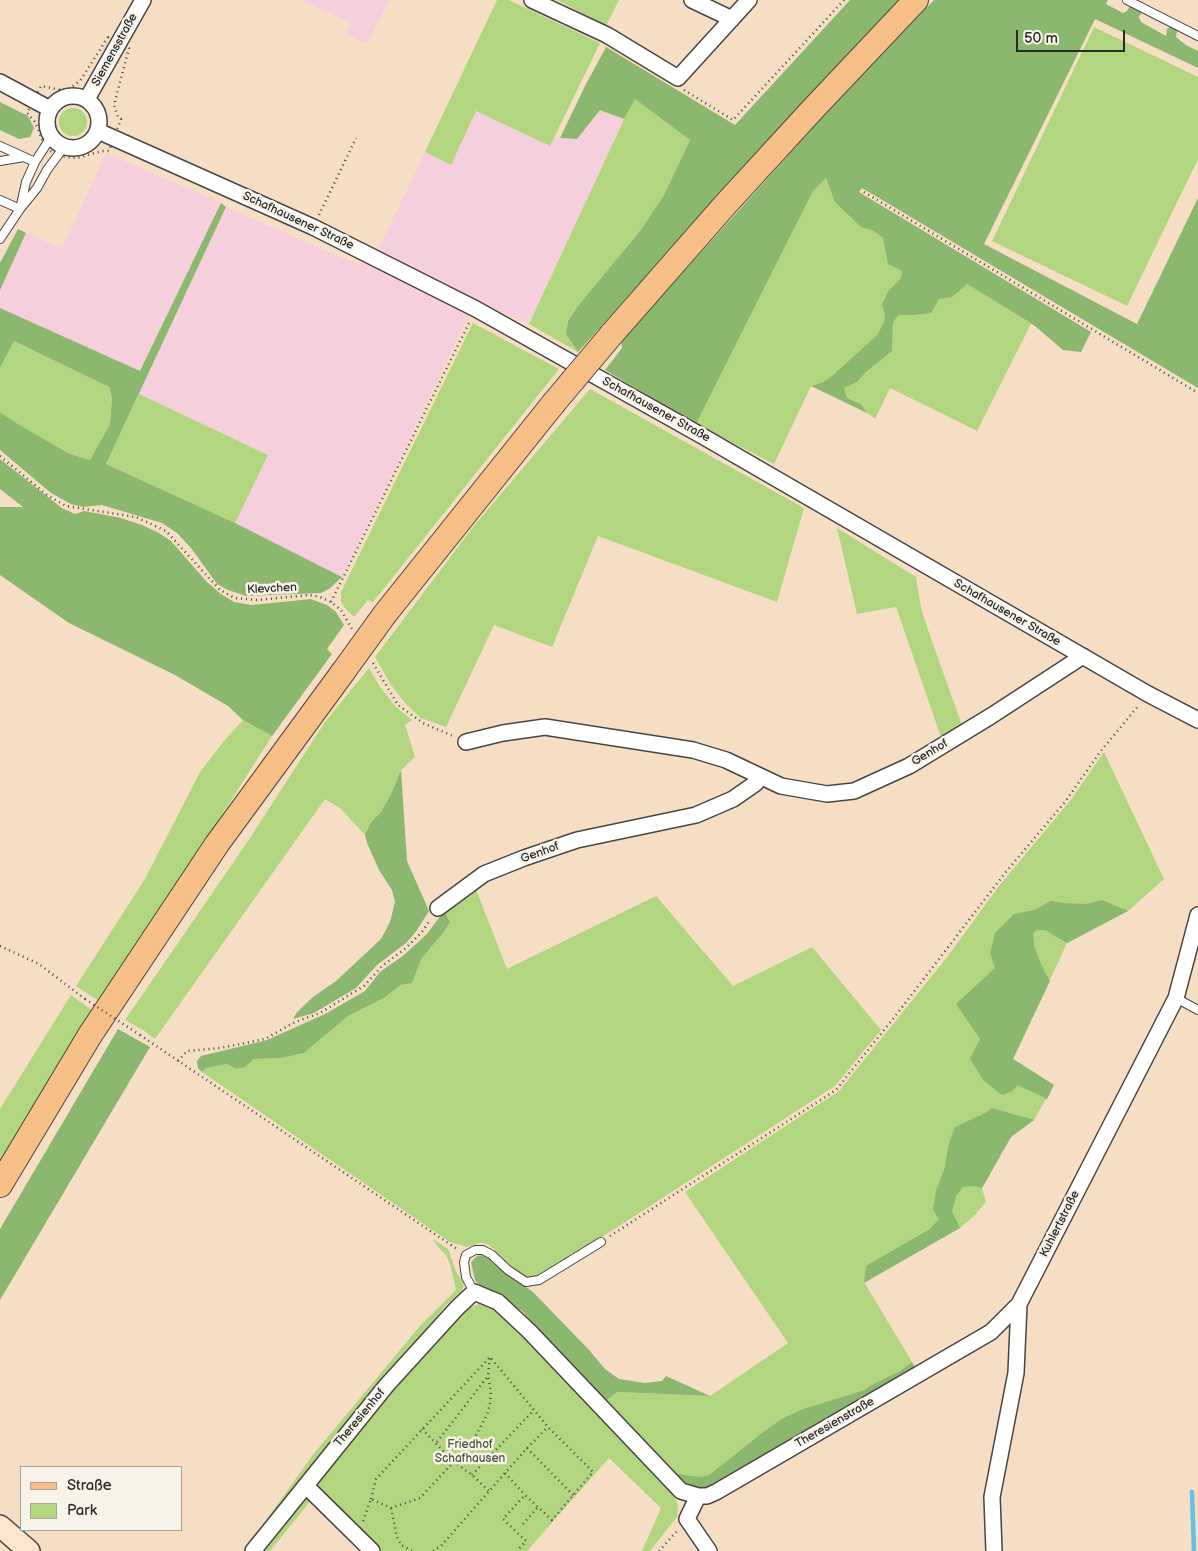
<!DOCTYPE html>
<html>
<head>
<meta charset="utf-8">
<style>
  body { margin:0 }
  #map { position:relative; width:1198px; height:1551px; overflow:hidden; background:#f5dec4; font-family:"Balsamiq Sans",sans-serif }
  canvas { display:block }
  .legend { position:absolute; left:20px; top:1466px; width:162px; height:65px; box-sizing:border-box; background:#f7f3e8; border:1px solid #a5a39c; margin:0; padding:6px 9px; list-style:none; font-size:15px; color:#2b2b2b }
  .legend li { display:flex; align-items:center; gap:10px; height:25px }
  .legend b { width:25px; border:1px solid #a5a39c }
  .scale { position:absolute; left:1016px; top:30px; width:109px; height:22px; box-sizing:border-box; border:2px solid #2b2b2b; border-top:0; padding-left:6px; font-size:15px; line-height:18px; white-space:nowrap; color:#2b2b2b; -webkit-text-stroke:4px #f7f3e8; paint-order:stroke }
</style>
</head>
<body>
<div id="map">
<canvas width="1198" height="1551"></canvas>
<ul class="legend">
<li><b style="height:6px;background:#f5bf86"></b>Straße</li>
<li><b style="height:14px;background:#b1d67f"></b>Park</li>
</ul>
<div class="scale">50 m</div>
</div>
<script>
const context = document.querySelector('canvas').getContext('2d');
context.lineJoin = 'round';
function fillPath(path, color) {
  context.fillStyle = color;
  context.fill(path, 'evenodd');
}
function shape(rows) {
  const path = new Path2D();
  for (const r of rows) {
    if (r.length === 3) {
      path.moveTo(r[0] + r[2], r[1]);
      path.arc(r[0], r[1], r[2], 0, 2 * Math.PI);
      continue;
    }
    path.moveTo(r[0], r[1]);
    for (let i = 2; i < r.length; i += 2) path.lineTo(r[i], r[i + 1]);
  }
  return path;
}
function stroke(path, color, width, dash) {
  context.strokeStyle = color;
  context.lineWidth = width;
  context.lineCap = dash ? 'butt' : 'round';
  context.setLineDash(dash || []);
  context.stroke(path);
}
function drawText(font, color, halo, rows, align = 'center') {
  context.font = font + ' "Balsamiq Sans",sans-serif';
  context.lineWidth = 5;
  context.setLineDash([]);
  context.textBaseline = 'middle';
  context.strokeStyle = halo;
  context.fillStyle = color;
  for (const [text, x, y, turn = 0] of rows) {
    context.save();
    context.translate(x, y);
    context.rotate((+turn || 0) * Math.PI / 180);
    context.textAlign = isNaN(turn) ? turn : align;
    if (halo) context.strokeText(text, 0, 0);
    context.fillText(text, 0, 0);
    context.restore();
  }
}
fillPath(shape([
  [301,0,389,0,367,44,346,34,351,23],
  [600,110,624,119,529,324,476,300,342,577,235,523,267,455,139,394,226,207,358,265,379,248,425,152,451,165,476,111,528,135,577,139],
  [106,153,221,203,140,372,0,308,0,290,26,233,62,249]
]), '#f5cfdb');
fillPath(shape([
  [497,0,509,0,600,43,550,146,476,111,451,165,425,152],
  [557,0,619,0,606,26],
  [1094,27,1198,77,1198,159,1127,306,992,241],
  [634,98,690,140,664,195,640,231,578,306,568,321,566,334,578,352,529,324],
  [73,122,14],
  [826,178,831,189,861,226,872,230,883,238,885,248,902,271,901,278,888,291,882,303,885,315,884,322,877,335,833,375,823,382,811,386,774,464,696,424,813,191],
  [967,284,1031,324,977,431,890,388,875,419,867,413,861,404,847,398,843,388,857,382,866,372,892,351,893,322,899,315,914,315,939,299,952,296],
  [473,323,559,369,373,602,368,600,354,617,344,607,341,601,341,592],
  [14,341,109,387,112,398,110,424,90,460,70,454,18,424,0,412,0,368],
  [590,389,804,508,777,602,598,536,552,647,494,625,446,727,421,718,406,704,391,685,375,657,473,527],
  [139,394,268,455,235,523,106,464],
  [837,528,916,577,921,608,927,627,963,728,942,740,896,607,857,614],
  [369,668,380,687,396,707,412,720,405,725,415,757,401,770,391,794,381,812,371,822,365,835,340,808,325,799,155,1039,143,1030,125,1020,248,841,325,722],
  [243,720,272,736,102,1003,76,986,145,879,200,772,224,741],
  [1104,752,1164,879,1128,911,1067,943,1013,1059,1054,1085,1034,1120,1011,1137,982,1188,986,1202,975,1215,960,1228,864,1282,912,1362,900,1371,875,1383,864,1390,803,1409,783,1418,767,1429,709,1475,700,1477,666,1472,604,1403,617,1392,710,1396,788,1343,685,1192,839,1091,948,956,999,886,1070,801],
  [475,887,507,969,656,896,733,986,812,947,881,1030,835,1086,545,1274,532,1279,525,1278,488,1244,480,1243,467,1247,450,1242,202,1072,206,1068,227,1064,238,1069,245,1067,254,1059,281,1058,304,1053,348,1016,384,998,401,985,412,983,422,958,443,933,444,911],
  [71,995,97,1014,0,1179,0,1109],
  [433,1239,448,1249,457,1274,464,1283,462,1292,448,1303,244,1551,312,1456,420,1326,456,1290,450,1264,446,1255,437,1246],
  [481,1303,497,1310,513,1324,671,1489,678,1505,677,1517,650,1551,642,1551,661,1508,609,1458,527,1551,378,1551,311,1486,453,1322,471,1307],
  [304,1497,312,1499,270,1551,263,1551]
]), '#b1d67f');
fillPath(shape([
  [850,0,900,0,804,100,578,352,566,334,568,321,578,306,640,231,664,195,690,140,635,99,624,119,600,110,577,139,560,138,585,86,606,47,735,125],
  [934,0,1108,0,1106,4,1123,13,1127,11,1130,6,1139,7,1142,12,1139,17,1141,22,1166,36,1167,29,1172,26,1177,31,1176,37,1186,45,1198,51,1198,68,1095,19,984,244,1137,324,1198,198,1198,388,862,188,859,192,1091,332,1081,352,1063,350,1035,326,967,284,952,297,939,299,931,313,914,315,899,315,893,322,892,351,866,372,857,382,844,388,847,398,861,404,867,413,811,386,823,382,833,375,877,335,884,322,885,315,882,304,888,291,901,278,902,271,888,264,883,238,872,230,861,227,835,202,826,178,813,191,696,424,605,370,622,348,621,341,823,117],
  [0,102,28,116,34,128,30,137,19,139,0,130],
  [221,203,226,207,106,464,235,523,342,577,329,589,321,593,246,596,228,590,217,584,191,548,177,533,162,523,102,505,83,507,71,504,51,493,0,450,0,412,18,424,70,454,90,460,110,424,112,398,109,387,14,341,0,368,0,308,140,371],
  [18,229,26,233,0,290,0,263],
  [0,459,62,508,75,514,84,511,121,518,142,525,159,533,171,541,207,582,221,594,234,602,252,605,311,599,327,605,336,612,344,625,327,649,332,654,272,736,243,720,228,706,175,675,69,623,0,575,0,507,23,507,0,489],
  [401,770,407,861,429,911,415,933,406,943,377,965,356,988,314,1013,293,1019,297,1012,313,997,336,981,381,939,390,922,395,902,392,890,379,870,367,843,365,835,371,822,381,812,391,794],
  [1102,900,1128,911,1067,943,1045,930,1037,930,1033,933,1034,946,1044,971,1050,981,1013,1059,1054,1085,1047,1099,1018,1085,1011,1092,1002,1095,984,1081,970,1059,980,1039,956,1004,995,968,990,953,995,933,1014,914,1034,910,1051,901,1064,903,1086,904],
  [444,911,450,922,443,933,422,958,412,983,401,985,384,998,348,1016,304,1053,281,1058,254,1059,245,1067,237,1069,227,1064,206,1068,202,1072,198,1068,197,1061,201,1056,267,1040,325,1014,365,991,380,972,404,955,427,934],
  [118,1029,150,1047,0,1300,0,1229],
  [992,1108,1034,1120,1011,1137,982,1188,974,1186,963,1187,956,1196,952,1211,960,1228,864,1283,866,1266,930,1229,939,1219,933,1210,936,1191,945,1167,948,1147,955,1127,985,1113],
  [483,1255,487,1257,494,1264,533,1292,590,1351,605,1369,619,1379,645,1383,662,1381,666,1376,710,1396,617,1392,604,1403,522,1311,501,1297,481,1288,475,1280,471,1262,477,1256],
  [912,1362,917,1370,745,1475,702,1490,682,1486,666,1472,700,1477,709,1475,767,1429,783,1418,803,1409,864,1390,875,1383,900,1371]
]), '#8cb76e');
stroke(shape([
  [1192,1492,1194,1551]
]), '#66c0e4', 4.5);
const service = shape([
  [1127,0,1198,36],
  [0,146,35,162],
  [0,161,24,157],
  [0,200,20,209,37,188,47,170,64,147],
  [0,239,20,209,26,182,35,162,51,137],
  [1176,998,1198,1010],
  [474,1292,466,1277,464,1262,466,1255,475,1250,483,1250,492,1255,508,1270,526,1282,539,1280,601,1242]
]);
const minor = shape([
  [532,0,607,35,678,78,749,0],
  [692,0,732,19],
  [0,82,50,109],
  [73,122,26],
  [87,99,143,0],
  [98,131,313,227,476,309,704,437,1148,694,1198,720],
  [466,742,503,733,545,727,693,750,726,760,781,786,827,794,854,791,909,766,991,716,1083,656],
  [438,908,484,874,524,858,577,840,696,815,733,799,756,783,760,776],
  [306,1486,372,1551],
  [253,1551,386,1386,457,1308,474,1292,498,1302,529,1331,681,1491,698,1496],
  [709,1551,687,1519,698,1496,707,1496,716,1492,991,1332,1019,1304],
  [994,1551,992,1497,1016,1373,1019,1304,1176,998,1198,915]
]);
const secondary = shape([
  [0,1526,29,1551]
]);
const primary = shape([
  [611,335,725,205,813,109,916,0],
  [385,614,553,404],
  [0,1185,90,1035,217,844,343,672]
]);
stroke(service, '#494642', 10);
stroke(minor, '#494642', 18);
stroke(secondary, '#494642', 24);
stroke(primary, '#494642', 26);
stroke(shape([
  [108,37,121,39,129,48,114,105,118,117,121,119,109,151,102,151,77,158,57,156,45,147,35,122,27,113,41,86,62,90,70,88,80,81,108,37],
  [684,90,733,120,844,0],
  [864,192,1198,393],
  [319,215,356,138],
  [0,456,47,495,66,506,136,517,166,531,220,590,235,598,257,600,309,595,320,597,331,602,341,610,352,629],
  [331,602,470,321],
  [373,663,398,705,423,723,453,736],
  [0,946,39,964,85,999],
  [140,1035,457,1249],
  [178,1061,187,1051,220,1048,265,1039,295,1022,320,1013,364,986,382,966,406,948,422,932,430,920],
  [610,1236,836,1090,896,1015,1005,873,1065,802,1100,752,1139,705],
  [422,1429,453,1461,472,1475,490,1492],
  [437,1442,488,1376],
  [527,1448,573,1495],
  [505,1473,525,1495],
  [472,1475,533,1411],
  [371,1499,376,1479,490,1357,548,1427,593,1472,552,1520,525,1495,503,1519,526,1541,517,1551],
  [391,1508,397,1537,401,1545,412,1551],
  [363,1521,371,1499,391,1508,420,1498,473,1441,487,1415,490,1404,491,1392,488,1376,490,1357],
  [523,1524,538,1507],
  [433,1551,441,1546,527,1448,547,1428],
  [659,1551,678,1530]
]), '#494642', 2.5, [1, 4]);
stroke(service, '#fff', 8);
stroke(minor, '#fff', 15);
stroke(secondary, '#fbe5cf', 21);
stroke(primary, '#f5bf86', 24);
const primaryBridge = shape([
  [553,404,611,335],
  [343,672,385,614]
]);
stroke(primaryBridge, '#494642', 26, []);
stroke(shape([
  [85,999,140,1035]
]), '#494642', 2.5, [1, 4]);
stroke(primaryBridge, '#f5bf86', 24);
drawText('12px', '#2b2b2b', '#f7f3e8', [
  ["Siemensstraße",115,50,-61],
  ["Schafhausener Straße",298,221,25],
  ["Schafhausener Straße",656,410,29],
  ["Klevchen",272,589,-3],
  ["Schafhausener Straße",1007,613,30],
  ["Genhof",930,753,-31],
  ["Genhof",540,853,-20],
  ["Kuhlertstraße",1060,1224,-63],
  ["Theresienhof",360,1418,-50],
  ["Theresienstraße",835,1423,-30]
]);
drawText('12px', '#4c5640', '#f7f3e8', [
  ["Friedhof",470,1445],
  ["Schafhausen",470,1459]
]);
</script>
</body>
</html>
